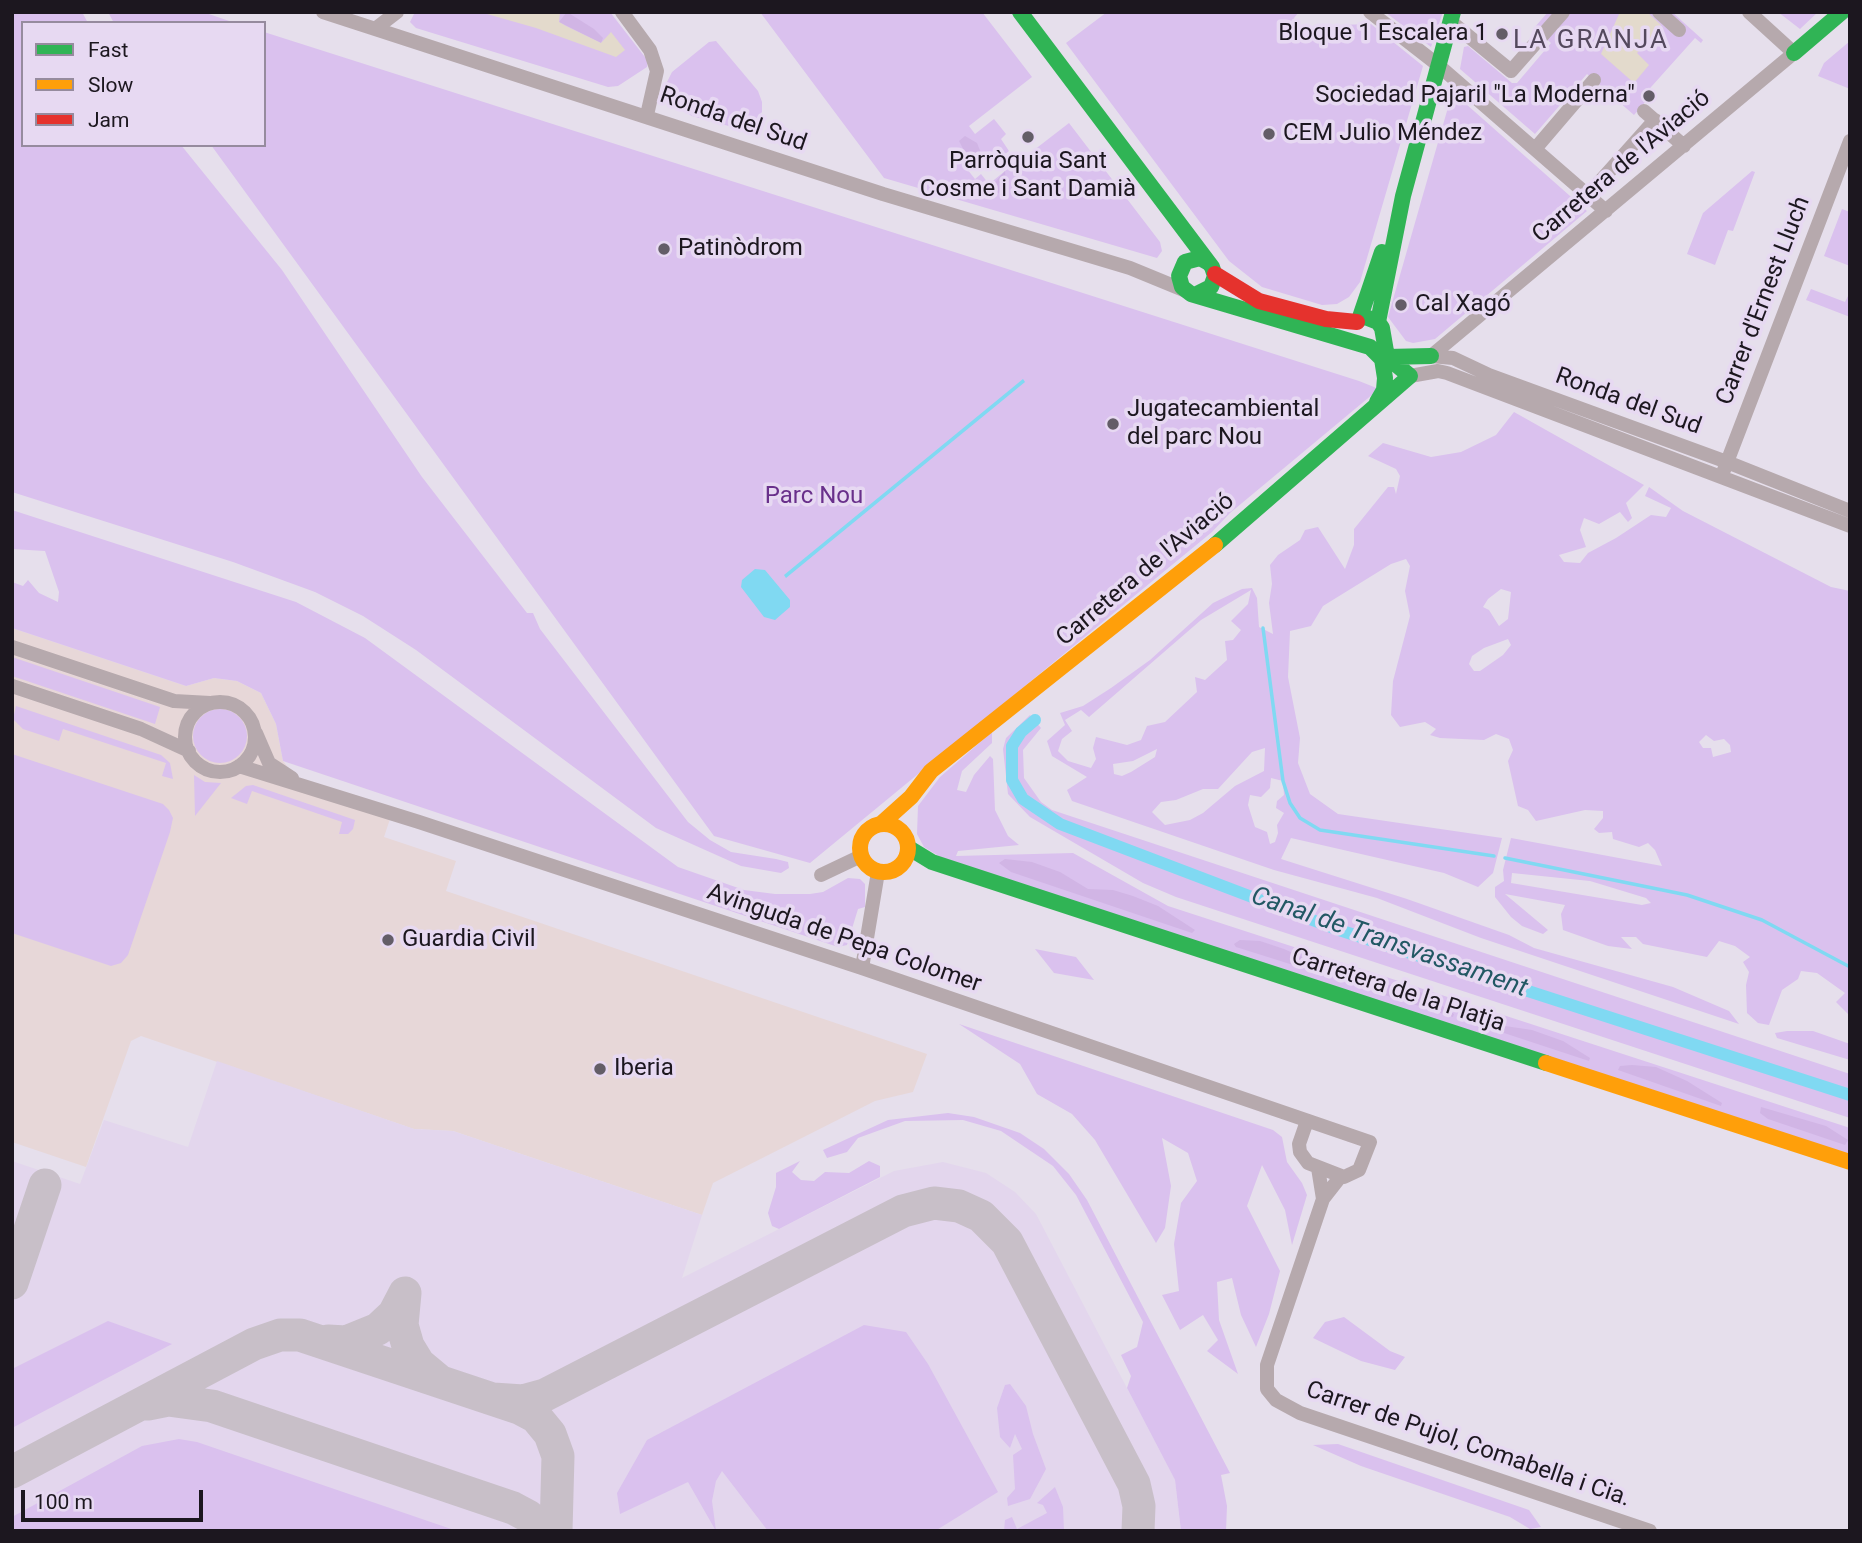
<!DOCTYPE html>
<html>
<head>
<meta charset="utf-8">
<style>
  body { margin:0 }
  #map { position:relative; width:1862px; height:1543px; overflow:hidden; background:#e6dfec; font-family:Roboto,sans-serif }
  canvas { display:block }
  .frame { position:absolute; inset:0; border:14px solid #1c171f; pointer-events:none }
  .legend { position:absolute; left:21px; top:21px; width:245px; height:126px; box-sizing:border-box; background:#e7d9f2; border:2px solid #968b9e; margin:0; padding:9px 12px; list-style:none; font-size:21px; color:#1c171f }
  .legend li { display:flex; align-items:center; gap:14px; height:35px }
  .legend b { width:35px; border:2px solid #968b9e }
  .scale { position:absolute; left:21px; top:1490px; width:182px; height:32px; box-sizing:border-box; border:4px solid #1c171f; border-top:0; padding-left:9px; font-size:21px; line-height:24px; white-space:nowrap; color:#1c171f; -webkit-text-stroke:5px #e7d9f2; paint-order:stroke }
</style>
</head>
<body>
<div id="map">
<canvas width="1862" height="1543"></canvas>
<div class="frame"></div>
<ul class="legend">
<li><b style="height:9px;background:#30b455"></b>Fast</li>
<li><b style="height:9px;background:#ff9f0a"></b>Slow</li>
<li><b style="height:9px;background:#e5322d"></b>Jam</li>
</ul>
<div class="scale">100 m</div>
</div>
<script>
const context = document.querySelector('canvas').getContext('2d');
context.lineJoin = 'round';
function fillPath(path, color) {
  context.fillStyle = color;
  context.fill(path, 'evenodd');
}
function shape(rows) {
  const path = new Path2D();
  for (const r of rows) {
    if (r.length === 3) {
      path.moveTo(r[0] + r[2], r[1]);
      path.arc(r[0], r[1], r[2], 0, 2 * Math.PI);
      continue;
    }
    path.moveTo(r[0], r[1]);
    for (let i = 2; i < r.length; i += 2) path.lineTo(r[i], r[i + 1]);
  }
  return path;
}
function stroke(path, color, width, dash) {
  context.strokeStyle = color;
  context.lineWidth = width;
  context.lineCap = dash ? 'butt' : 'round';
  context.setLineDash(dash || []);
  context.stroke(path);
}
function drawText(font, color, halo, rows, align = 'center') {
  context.font = font + ' Roboto,sans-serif';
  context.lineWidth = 7;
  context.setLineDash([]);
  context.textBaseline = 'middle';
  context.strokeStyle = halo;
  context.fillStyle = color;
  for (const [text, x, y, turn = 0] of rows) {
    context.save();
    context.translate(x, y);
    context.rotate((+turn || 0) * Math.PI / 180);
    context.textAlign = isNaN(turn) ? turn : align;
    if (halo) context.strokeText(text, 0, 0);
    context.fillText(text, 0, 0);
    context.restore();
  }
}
fillPath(shape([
  [12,628,186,686,214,678,237,681,261,693,276,724,283,761,302,785,392,813,384,837,456,861,446,891,927,1054,913,1092,875,1101,713,1183,702,1215,453,1131,414,1129,141,1036,131,1041,86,1167,12,1142]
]), '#e7d7d8');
fillPath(shape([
  [217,1061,414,1129,453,1131,702,1215,682,1278,894,1171,943,1162,986,1173,1015,1192,1036,1214,1175,1480,1181,1531,12,1531,12,1161,80,1184,104,1120,188,1147]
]), '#e3d6ed');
fillPath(shape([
  [12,12,82,12,88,23,23,23,23,145,181,145,282,270,422,477,527,613,533,613,540,629,688,822,710,840,731,852,776,859,788,862,789,868,781,873,741,866,656,828,416,650,363,616,315,592,233,562,12,492],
  [108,12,203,12,235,23,114,23],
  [415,12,610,12,648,61,647,67,618,86,608,87,416,28,410,22],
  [760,12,982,12,1032,77,969,126,975,134,994,119,1006,134,1001,139,1009,151,998,160,990,151,967,169,975,179,981,174,989,184,1010,167,1016,174,1029,164,1025,157,1069,123,1160,242,1162,251,1157,258,884,178],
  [1107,12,1299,12,1294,18,1298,26,1325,38,1326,35,1338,37,1339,25,1371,24,1423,66,1360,282,1349,297,1337,304,1322,305,1262,287,1229,261,1066,43],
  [1385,12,1443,12,1431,47],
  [1548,12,1672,12,1703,40,1701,43,1695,38,1643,96,1647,100,1634,115,1587,74,1535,134,1460,69,1464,47,1468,46,1512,83,1517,83,1551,43,1534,28],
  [1778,12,1818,12,1800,29],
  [264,32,1359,381,1379,389,1230,513,1212,532,810,863,714,836,211,145,264,145],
  [716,41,758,91,762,102,762,112,749,127,736,128,692,116,674,106,669,97,667,82,672,72,709,42],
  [1850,41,1850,89,1818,76,1824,63],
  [1457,96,1587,211,1435,339,1413,343,1406,341,1388,317,1451,97],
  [1752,171,1755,172,1733,231,1728,230,1715,265,1687,254,1703,213],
  [1842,209,1850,212,1850,266,1824,256],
  [1811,289,1845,302,1850,292,1850,317,1806,300],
  [1514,412,1644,485,1626,503,1632,518,1628,522,1620,512,1599,524,1584,518,1580,530,1586,547,1559,555,1564,562,1580,563,1588,553,1616,538,1651,515,1666,517,1671,508,1645,496,1649,487,1683,511,1831,587,1850,591,1850,1016,1836,1002,1845,993,1817,973,1801,971,1798,979,1782,990,1769,1025,1758,1023,1747,1013,1746,985,1749,972,1743,962,1750,957,1735,946,1719,941,1707,957,1643,944,1636,937,1621,937,1632,949,1608,946,1563,930,1561,914,1565,905,1505,894,1548,930,1543,934,1522,926,1511,917,1495,897,1495,887,1504,881,1503,870,1511,838,1662,866,1655,850,1648,843,1639,847,1613,839,1612,832,1599,833,1594,829,1603,818,1603,811,1585,810,1536,821,1528,810,1518,806,1508,761,1513,750,1509,739,1496,734,1484,740,1440,738,1430,735,1436,729,1425,722,1400,727,1391,715,1393,681,1410,616,1405,591,1410,566,1406,559,1391,564,1323,606,1311,626,1290,631,1288,677,1300,738,1298,763,1310,794,1338,814,1502,838,1493,873,1478,887,1444,873,1291,838,1281,859,1407,899,1509,935,1534,948,1673,987,1729,1011,1739,1024,1481,938,1377,898,1274,870,1072,801,1067,790,1087,777,1052,756,1047,741,1065,725,1060,713,1083,706,1111,688,1150,660,1213,603,1242,589,1252,588,1257,598,1259,627,1273,634,1269,603,1272,584,1270,565,1278,555,1300,540,1305,530,1318,527,1345,569,1354,545,1354,529,1388,487,1394,487,1396,494,1400,476,1396,469,1368,456,1383,443,1431,457,1461,452,1496,435],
  [1501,589,1511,592,1508,619,1499,626,1489,610,1483,607,1488,599],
  [1251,590,1248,604,1231,621,1241,630,1233,640,1225,641,1227,660,1205,680,1195,677,1197,692,1165,722,1147,726,1141,740,1127,745,1096,737,1093,748,1096,759,1091,768,1068,761,1058,751,1062,739,1072,731,1065,720,1081,710,1089,717,1201,620],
  [1508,639,1511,645,1503,655,1480,671,1474,671,1469,664,1472,656,1484,648],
  [1706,735,1714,741,1724,739,1730,745,1731,752,1713,757,1711,748,1703,748,1699,742],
  [1265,748,1264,771,1235,786,1203,813,1190,820,1165,825,1152,812,1161,802,1176,800,1203,789,1218,789,1252,752],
  [1157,749,1155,757,1131,772,1122,776,1114,774,1113,764,1133,761],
  [1271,778,1283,781,1284,795,1277,801,1276,808,1284,813,1277,825,1278,833,1275,842,1270,844,1267,832,1255,827,1248,805,1250,795,1261,797,1270,788],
  [1512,873,1590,881,1646,898,1651,903,1642,905,1511,883],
  [12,510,296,602,365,638,678,867,744,890,775,894,810,894,823,892,848,878,860,879,865,884,865,907,858,909,847,945,838,947,283,761,276,724,261,693,237,681,214,678,186,686,12,628,12,582,23,586,28,580,39,593,58,602,59,592,45,551,12,549],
  [12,657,160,707,155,724,12,676],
  [16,706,161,755,170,763,173,779,162,776,166,763,63,729,59,741,23,729,13,719],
  [220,736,27],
  [1030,715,1041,728,1023,750,1024,778,1041,802,1052,810,1850,1074,1850,1118,1176,897,1143,883,1030,817,1008,794,1003,749,1006,738],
  [992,732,992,743,962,771,957,790,966,792,974,775,990,756,993,759,995,810,1008,836,1019,845,958,851,956,856,1073,853,1168,906,1463,1002,1472,1009,1494,1012,1847,1127,1850,1129,1850,1155,942,858,924,847,917,834,918,806,940,777],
  [12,754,163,804,169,810,173,818,170,832,128,955,121,963,111,966,12,933],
  [194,775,205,782,221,783,195,816],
  [253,785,355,820,353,829,348,834,339,834,342,822,252,791,247,804,231,798,246,786],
  [1035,949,1076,957,1094,980,1054,973],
  [959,1024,1273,1130,1282,1137,1287,1162,1302,1183,1307,1195,1292,1245,1285,1210,1262,1165,1247,1206,1280,1271,1269,1314,1256,1347,1241,1315,1232,1278,1217,1282,1219,1320,1238,1374,1207,1351,1218,1340,1203,1315,1180,1330,1162,1295,1179,1291,1174,1244,1181,1203,1197,1181,1188,1153,1162,1138,1171,1186,1165,1228,1156,1243,1095,1140,1072,1114,1037,1094,1020,1064],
  [1787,1031,1813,1031,1850,1044,1850,1060,1777,1038,1775,1033],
  [948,1113,974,1117,1020,1133,1044,1149,1069,1174,1087,1200,1230,1473,1221,1475,1227,1506,1226,1531,1181,1531,1175,1480,1127,1388,1131,1376,1121,1355,1137,1347,1143,1322,1076,1195,1053,1166,1001,1131,963,1120,905,1121,858,1138,847,1152,827,1158,823,1150,888,1120],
  [800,1161,792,1172,801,1180,814,1181,825,1172,849,1173,869,1161,880,1166,880,1177,779,1229,772,1226,768,1213,776,1187,776,1173],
  [1344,1317,1390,1351,1405,1357,1395,1370,1361,1361,1313,1338,1325,1322],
  [108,1321,172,1344,12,1428,12,1369],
  [864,1325,906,1332,928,1364,998,1492,935,1531,768,1531,722,1471,716,1481,712,1501,716,1531,688,1482,620,1514,617,1493,647,1440],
  [1010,1384,1026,1406,1033,1434,1046,1469,1030,1499,1008,1506,1007,1498,1015,1489,1013,1455,1022,1449,1015,1434,1010,1448,1000,1437,997,1408,1005,1385],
  [179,1439,197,1442,457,1531,12,1531,12,1517,142,1446],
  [1338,1444,1529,1510,1541,1527,1530,1529,1510,1517,1361,1466,1313,1445],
  [1055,1487,1063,1507,1064,1531,1004,1531,1005,1520,1012,1517,1017,1529,1047,1513,1043,1505,1037,1503]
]), '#dac1ee');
fillPath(shape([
  [567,12,594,29,603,38,601,43,559,22],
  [965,136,977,143,981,153,970,162,959,141],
  [1005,171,1006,184,997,195,984,194,978,200,972,196,972,186,995,182],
  [1005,859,1032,862,1060,872,1088,889,1113,890,1133,896,1158,906,1195,930,1192,933,1011,872,999,863],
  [1240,940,1260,941,1284,949,1313,962,1328,976,1236,947,1234,944],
  [1364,984,1394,985,1423,993,1454,1014,1453,1017,1357,986],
  [1505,1026,1532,1030,1563,1041,1590,1058,1589,1061,1498,1031,1498,1028],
  [1632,1065,1656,1067,1687,1081,1722,1103,1721,1106,1618,1070,1620,1066],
  [1761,1107,1826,1126,1848,1140,1845,1145,1768,1119,1760,1113]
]), '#d1b5e5');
fillPath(shape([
  [480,12,560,12,559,22,566,26,601,43,611,32,625,50,616,57,536,28],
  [1620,12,1647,12,1661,25,1637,53,1649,65,1634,83,1601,54]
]), '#e3dacc');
fillPath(shape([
  [1023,379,1025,382,786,578,784,575],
  [755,569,765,570,790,600,790,607,775,620,764,617,741,587,742,580]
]), '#80d9f2');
stroke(shape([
  [1263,628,1283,781,1290,803,1300,818,1320,830,1494,856],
  [1505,858,1687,895,1762,920,1850,967]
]), '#80d9f2', 3.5);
stroke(shape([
  [1035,720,1021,732,1012,746,1012,780,1023,799,1060,824,1336,929,1850,1095]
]), '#80d9f2', 12);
stroke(shape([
  [12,1283,45,1185],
  [405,1293,402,1325,408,1346,419,1364,437,1379],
  [328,1341,346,1342,378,1329,394,1314,405,1293],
  [493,1399,523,1401,545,1395,903,1211,934,1203,959,1206,981,1216,1007,1242,1134,1484,1139,1506,1138,1531],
  [148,1404,168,1400,212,1406,513,1508,528,1516,543,1531],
  [12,1472,254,1344,280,1335,300,1335,519,1408,536,1417,550,1434,558,1456,556,1531]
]), '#c8bfc8', 33);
stroke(shape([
  [323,12,883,194,1130,268,1186,291],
  [622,12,650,50,657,71,647,115],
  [1370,12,1438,65,1606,211],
  [1659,12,1679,30],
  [1450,21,1511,71,1563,12],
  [375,29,397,12],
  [1644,111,1684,146],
  [1535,149,1594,80],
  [1588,195,1655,120],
  [1431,356,1794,53,1749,12],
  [1431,356,1453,358,1489,375,1727,462,1850,511],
  [1410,376,1438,371,1447,373,1850,526],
  [1724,470,1850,141],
  [12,647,174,701,210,703],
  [12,686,141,729,189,751],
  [220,737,35],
  [256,733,269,763,292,778],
  [239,766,419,822,862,968,1370,1142,1359,1170,1344,1177,1308,1163,1300,1152,1299,1144,1307,1121],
  [821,875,861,856],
  [862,968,878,872],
  [1318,1168,1323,1199,1341,1176],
  [1323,1199,1267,1365,1267,1389,1276,1400,1300,1413,1650,1531]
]), '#b6a9ad', 14);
stroke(shape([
  [1020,12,1212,267,1215,276,1211,287,1197,294],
  [1794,53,1842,12],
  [1209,263,1200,258,1185,262,1179,276,1182,287,1191,294,1370,347,1382,359,1385,378,1384,390,1377,402],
  [1368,318,1378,322,1382,328,1387,357,1410,376],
  [1359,320,1382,252],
  [1378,322,1403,196,1453,12],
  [1387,357,1431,356],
  [1215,545,1410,376],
  [909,848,932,862,1546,1063]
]), '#30b455', 16);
stroke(shape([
  [882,823,911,797,931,771,1215,545],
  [884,848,24],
  [1546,1063,1850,1162]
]), '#ff9f0a', 16);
stroke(shape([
  [1215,274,1259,301,1326,319,1357,322]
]), '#e5322d', 16);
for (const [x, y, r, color] of [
  [1502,34,7,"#635d67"],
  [1649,96,7,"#635d67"],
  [1269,134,7,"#635d67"],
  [1028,137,7,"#635d67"],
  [664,249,7,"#635d67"],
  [1401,305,7,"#635d67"],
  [1113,424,7,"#635d67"],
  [388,940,7,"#635d67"],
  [600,1069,7,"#635d67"]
]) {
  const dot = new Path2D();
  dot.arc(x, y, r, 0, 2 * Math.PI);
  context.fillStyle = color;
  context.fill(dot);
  stroke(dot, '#e7d9f2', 2.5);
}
drawText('24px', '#1c171f', '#e7d9f2', [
  ["Bloque 1 Escalera 1",1488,34,"right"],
  ["Sociedad Pajaril \"La Moderna\"",1635,96,"right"],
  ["CEM Julio Méndez",1283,134],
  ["Parròquia Sant",1028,162,"center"],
  ["Cosme i Sant Damià",1028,190,"center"],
  ["Patinòdrom",678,249],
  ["Cal Xagó",1415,305],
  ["Jugatecambiental",1127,410],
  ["del parc Nou",1127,438],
  ["Guardia Civil",402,940],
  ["Iberia",614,1069]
], 'left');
drawText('24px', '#1c171f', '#e7d9f2', [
  ["Ronda del Sud",733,120,19],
  ["Carretera de l'Aviació",1622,167,-40],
  ["Carrer d'Ernest Lluch",1764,301,-69],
  ["Ronda del Sud",1628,402,20],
  ["Carretera de l'Aviació",1146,570,-40],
  ["Avinguda de Pepa Colomer",844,939,19],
  ["Carretera de la Platja",1398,991,18],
  ["Carrer de Pujol, Comabella i Cia.",1468,1445,19]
]);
drawText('24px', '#69308b', '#e7d9f2', [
  ["Parc Nou",814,497]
]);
context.letterSpacing = '2px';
drawText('26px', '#54495d', '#e7d9f2', [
  ["LA GRANJA",1591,41]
]);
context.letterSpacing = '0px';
drawText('italic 26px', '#225864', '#e7d9f2', [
  ["Canal de Transvassament",1389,943,19]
]);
</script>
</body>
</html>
